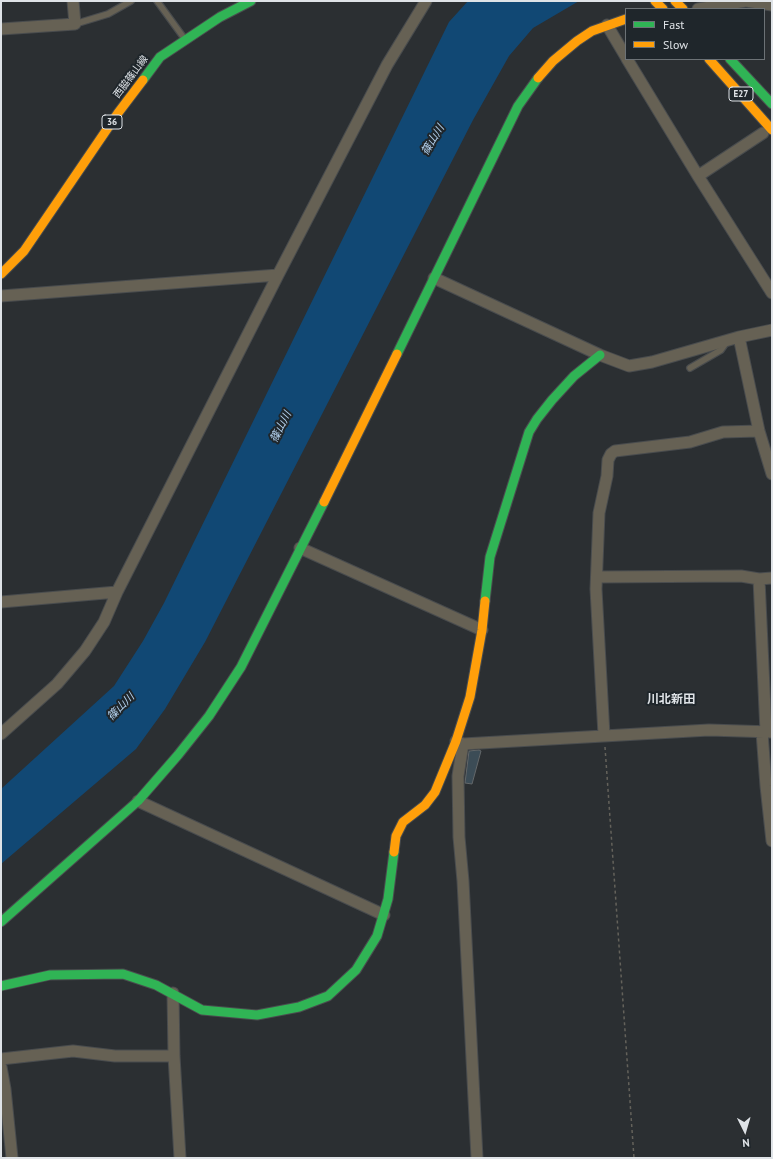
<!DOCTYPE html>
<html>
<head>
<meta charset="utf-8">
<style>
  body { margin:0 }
  #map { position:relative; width:773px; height:1159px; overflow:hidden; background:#2b2f32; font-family:"PT Sans",sans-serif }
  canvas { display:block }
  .frame { position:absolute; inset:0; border:2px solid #dfe3e7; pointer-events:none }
  .legend { position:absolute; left:625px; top:8px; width:140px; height:52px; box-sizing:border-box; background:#1f262b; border:1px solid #6c7276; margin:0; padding:5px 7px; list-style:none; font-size:12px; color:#dfe3e7 }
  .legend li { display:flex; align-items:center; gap:8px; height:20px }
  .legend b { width:20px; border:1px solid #6c7276 }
  .north { position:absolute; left:725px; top:1111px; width:40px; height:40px; -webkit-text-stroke:3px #1f262b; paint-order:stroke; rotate:175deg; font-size:11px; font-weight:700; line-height:16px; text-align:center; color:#dfe3e7 }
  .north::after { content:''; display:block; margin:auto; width:14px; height:18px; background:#dfe3e7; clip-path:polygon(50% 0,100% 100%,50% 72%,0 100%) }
</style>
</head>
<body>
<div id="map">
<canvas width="773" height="1159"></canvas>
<div class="frame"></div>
<ul class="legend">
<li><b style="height:5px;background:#30b455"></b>Fast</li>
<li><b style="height:5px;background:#ff9f0a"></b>Slow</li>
</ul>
<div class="north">N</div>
</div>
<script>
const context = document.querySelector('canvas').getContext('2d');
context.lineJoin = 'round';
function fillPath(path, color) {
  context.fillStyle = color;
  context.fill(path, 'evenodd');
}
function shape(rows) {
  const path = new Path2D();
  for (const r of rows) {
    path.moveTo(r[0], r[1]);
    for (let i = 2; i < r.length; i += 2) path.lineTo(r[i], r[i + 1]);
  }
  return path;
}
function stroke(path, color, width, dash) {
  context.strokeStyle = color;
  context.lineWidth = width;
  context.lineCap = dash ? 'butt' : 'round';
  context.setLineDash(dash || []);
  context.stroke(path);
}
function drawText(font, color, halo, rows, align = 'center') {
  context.font = font + ' "PT Sans","Noto Sans JP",sans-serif';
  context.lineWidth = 4;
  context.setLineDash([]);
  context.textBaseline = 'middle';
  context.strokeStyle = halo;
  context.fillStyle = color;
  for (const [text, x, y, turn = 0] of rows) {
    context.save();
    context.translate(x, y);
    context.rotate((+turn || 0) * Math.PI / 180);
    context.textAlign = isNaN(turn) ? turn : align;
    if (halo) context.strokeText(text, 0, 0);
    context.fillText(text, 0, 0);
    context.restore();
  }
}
fillPath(shape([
  [468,1,579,1,533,28,509,56,473,120,205,642,165,709,136,749,1,864,1,789,114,686,143,641,164,603,449,22]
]), '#114874');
const building = shape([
  [479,750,481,751,472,784,465,783,469,751,479,750]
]);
fillPath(building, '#3c4c56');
stroke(building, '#636769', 1);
const lane = shape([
  [157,1,184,38],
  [75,24,108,14,131,1],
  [690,368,721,350,726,343]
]);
const street = shape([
  [698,9,746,1,772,5],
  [607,25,626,57],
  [1,29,75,24,73,1],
  [627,59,698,176,772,293],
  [698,176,763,133],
  [434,278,600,355,629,366,652,362,739,337,772,330],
  [1,296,278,275],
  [739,337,759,431,772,474],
  [300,548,482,630],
  [597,577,741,576,759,579,772,578],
  [759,579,766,732],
  [1,602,117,592],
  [762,732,766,786,772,841],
  [1,734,57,684,85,651,104,622,117,592,278,275,387,65,426,1],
  [604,735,596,589,599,513,607,476,608,460,611,454,615,451,690,442,723,432,759,431],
  [456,741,463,744,709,730,772,732],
  [463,744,458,776,459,837,463,881,477,1158],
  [138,801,384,915],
  [173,993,174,1056,180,1158],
  [1,1059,73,1051,115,1056,174,1056],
  [1,1067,5,1089,12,1158]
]);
const fast = shape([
  [730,59,772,104],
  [143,80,160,57,220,17,251,1],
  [397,354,518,106,538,78],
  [485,601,490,557,529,432,537,419,552,400,574,376,600,355],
  [1,922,138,801,178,755,209,716,241,667,324,502],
  [1,986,50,975,123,974,156,985,202,1010,257,1015,299,1007,328,996,356,970,377,936,388,899,394,852]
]);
const slow = shape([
  [655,1,663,9],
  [675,1,683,9],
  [709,59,772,130],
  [538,78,553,61,577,41,592,31,626,19],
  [1,274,24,251,118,113,143,80],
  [324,502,397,354],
  [394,852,396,836,403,822,425,805,435,792,456,741,470,697,482,630,485,601]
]);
stroke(lane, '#494c4e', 8);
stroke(street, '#494c4e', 13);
stroke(fast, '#494c4e', 11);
stroke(slow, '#494c4e', 11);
stroke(shape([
  [605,747,634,1158]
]), '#64625b', 1.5, [3, 3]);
stroke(lane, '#666154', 5.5);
stroke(street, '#666154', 11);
stroke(fast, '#30b455', 9);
stroke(slow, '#ff9f0a', 9);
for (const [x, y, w] of [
  [741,94,24],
  [112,122,20]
]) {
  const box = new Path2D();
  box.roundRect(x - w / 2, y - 7, w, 14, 3);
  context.fillStyle = '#1f262b';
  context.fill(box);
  stroke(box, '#dfe3e7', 1);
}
drawText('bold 9px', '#dfe3e7', null, [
  ["E27",741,94],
  ["36",112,122]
]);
drawText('10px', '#dfe3e7', '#1f262b', [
  ["西脇篠山線",131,77,-53]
]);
drawText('italic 11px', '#b5d3f0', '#1f262b', [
  ["篠山川",433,140,-58],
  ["篠山川",281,427,-63],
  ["篠山川",121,707,-45]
]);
drawText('bold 12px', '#dfe3e7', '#1f262b', [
  ["川北新田",671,700]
]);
</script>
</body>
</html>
